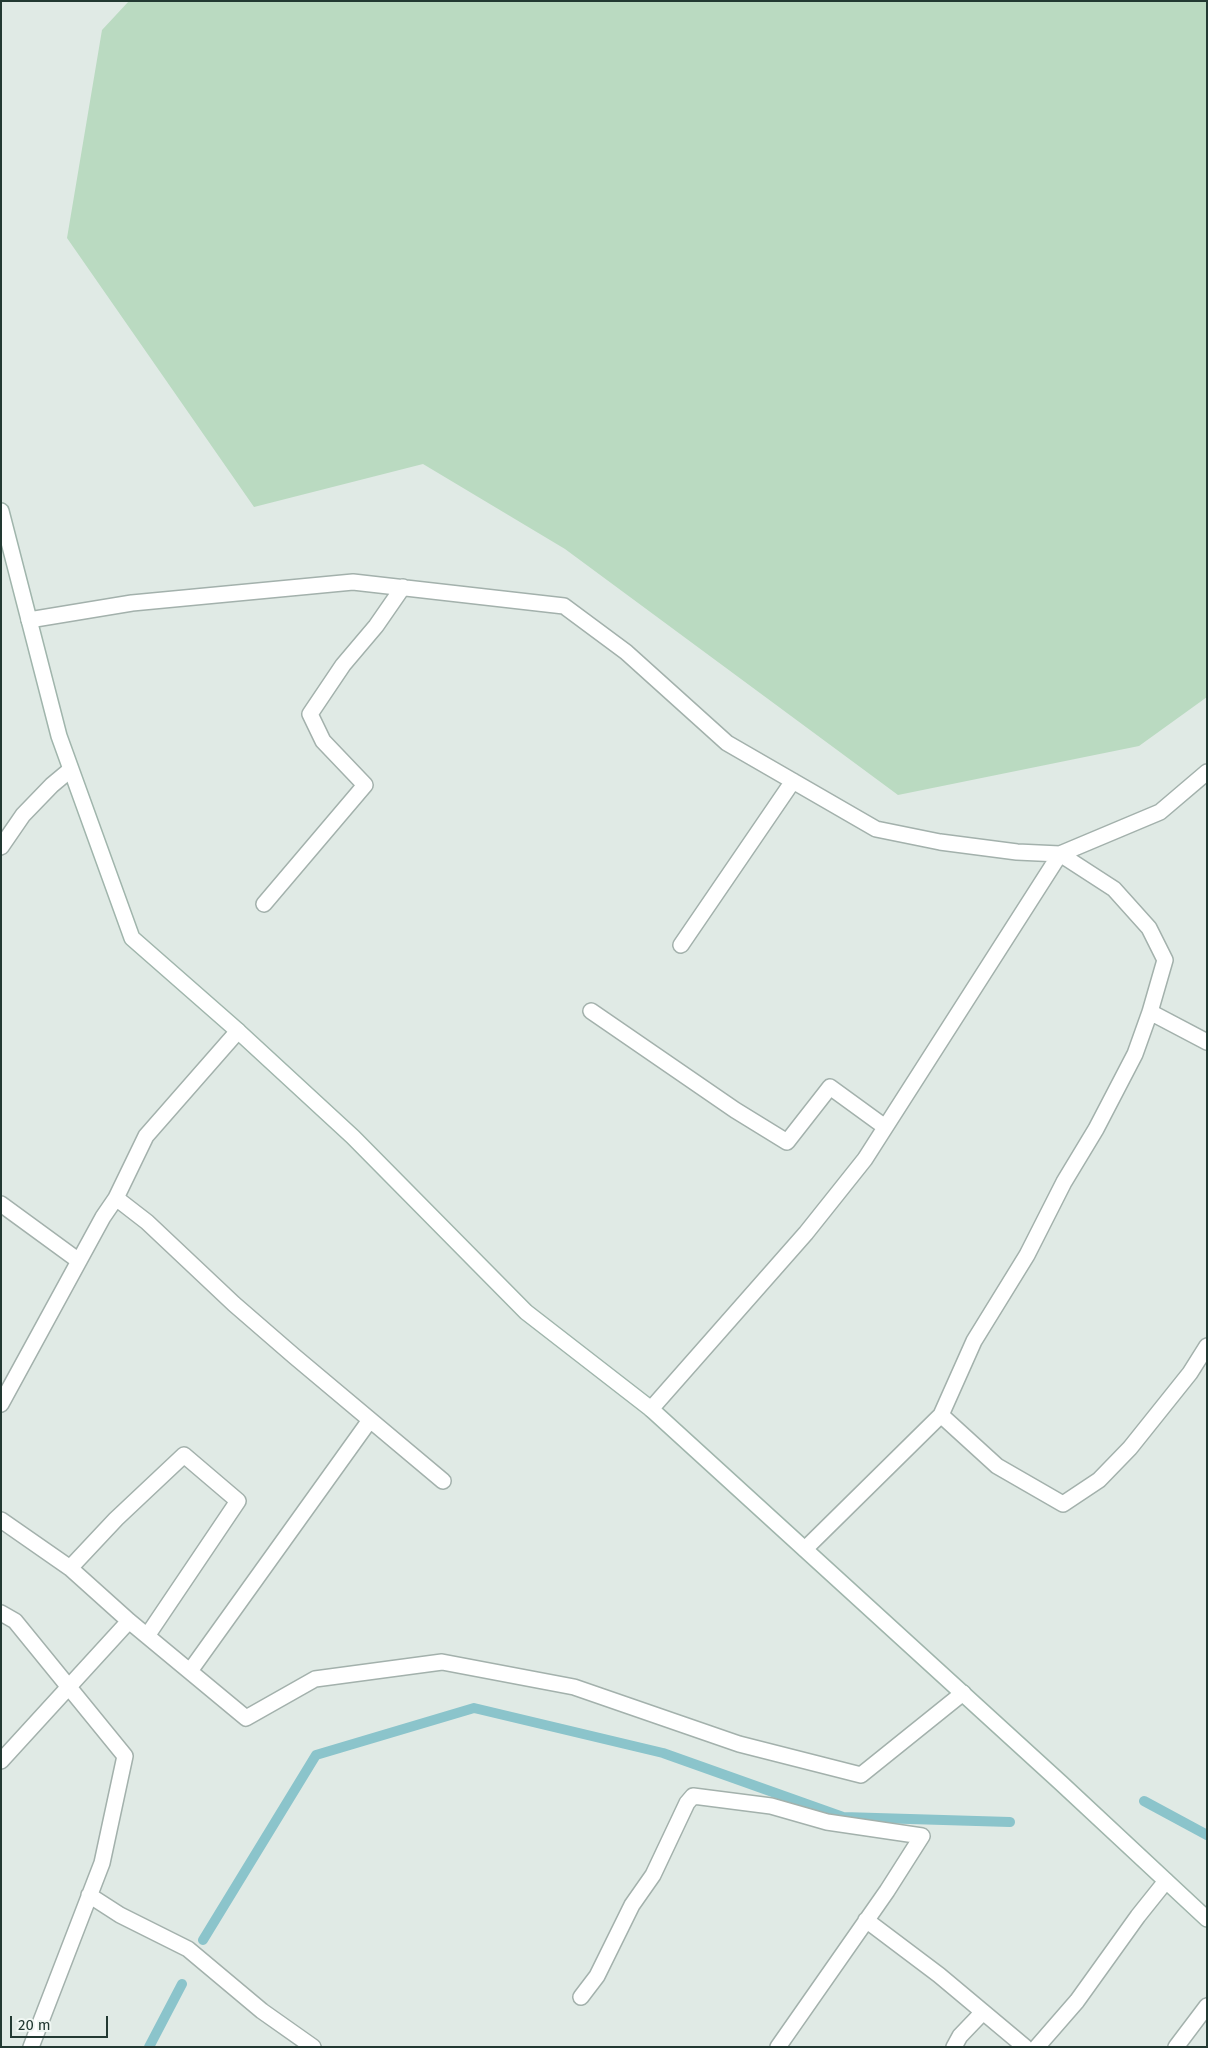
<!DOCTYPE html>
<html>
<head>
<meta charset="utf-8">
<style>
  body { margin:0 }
  #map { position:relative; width:1208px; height:2048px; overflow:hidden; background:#e0eae5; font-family:"Fira Sans",sans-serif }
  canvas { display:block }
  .frame { position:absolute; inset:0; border:2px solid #223932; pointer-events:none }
  .scale { position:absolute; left:10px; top:2016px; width:98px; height:22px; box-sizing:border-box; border:2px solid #223932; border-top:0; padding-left:6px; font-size:15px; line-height:18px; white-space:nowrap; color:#223932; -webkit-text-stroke:4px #f0f7f3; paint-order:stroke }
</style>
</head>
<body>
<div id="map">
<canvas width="1208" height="2048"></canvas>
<div class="frame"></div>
<div class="scale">20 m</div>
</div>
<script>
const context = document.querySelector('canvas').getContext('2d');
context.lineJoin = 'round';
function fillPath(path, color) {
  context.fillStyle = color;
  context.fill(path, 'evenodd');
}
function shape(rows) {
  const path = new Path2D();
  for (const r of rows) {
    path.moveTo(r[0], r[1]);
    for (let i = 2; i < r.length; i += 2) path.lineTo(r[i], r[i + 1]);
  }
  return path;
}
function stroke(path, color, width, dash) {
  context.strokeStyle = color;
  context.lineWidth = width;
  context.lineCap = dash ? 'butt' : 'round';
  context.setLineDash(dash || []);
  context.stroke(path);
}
fillPath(shape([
  [129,1,1207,1,1207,697,1139,746,898,795,565,549,423,464,254,507,67,238,102,30]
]), '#badac1');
stroke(shape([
  [1144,1801,1207,1835],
  [203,1940,316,1755,474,1708,663,1753,843,1817,1010,1822],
  [149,2047,182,1984]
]), '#8bc4cb', 10);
const street = shape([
  [29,620,132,603,353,582,564,606,626,652,727,743,876,829,940,842,1017,852,1060,854,1160,812,1207,772],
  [1,847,23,815,52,785,70,770],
  [264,904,365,785,323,741,310,714,343,665,376,626,403,587],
  [681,945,793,781],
  [591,1011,735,1110,787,1142,830,1087,885,1127],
  [1150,1012,1207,1042],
  [116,1198,147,1222,234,1304,294,1356,443,1481],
  [1,1204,79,1261],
  [1,1404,103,1217,116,1198,146,1136,238,1031],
  [651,1409,806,1233,865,1159,1060,854,1114,889,1149,928,1165,960,1150,1012,1135,1054,1096,1129,1064,1182,1027,1255,974,1341,941,1415,997,1466,1063,1504,1099,1480,1130,1448,1190,1373,1207,1346],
  [1,1520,70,1568,129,1621,246,1718,315,1679,442,1662,574,1687,739,1744,861,1775,963,1693],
  [805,1549,941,1415],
  [70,1568,116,1519,184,1455,238,1501,147,1636],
  [1,1613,15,1621,125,1756,102,1863,31,2047],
  [190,1671,370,1420],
  [1,1761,129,1621],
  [89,1895,120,1915,188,1949,262,2011,313,2047],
  [866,1920,939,1975,1025,2047],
  [581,1997,597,1976,632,1905,653,1875,687,1803,693,1796,771,1806,827,1822,922,1836,887,1891,778,2047],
  [954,2047,960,2036,983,2012],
  [1037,2047,1077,2001,1138,1916,1166,1881],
  [1176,2047,1207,2006]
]);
const secondary = shape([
  [1,511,59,736,132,938,238,1031,353,1137,526,1312,651,1409,1061,1783,1207,1919]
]);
stroke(street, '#a3b1ac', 18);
stroke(secondary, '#a0b5ac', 18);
stroke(street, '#fff', 15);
stroke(secondary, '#fff', 15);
</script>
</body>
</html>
